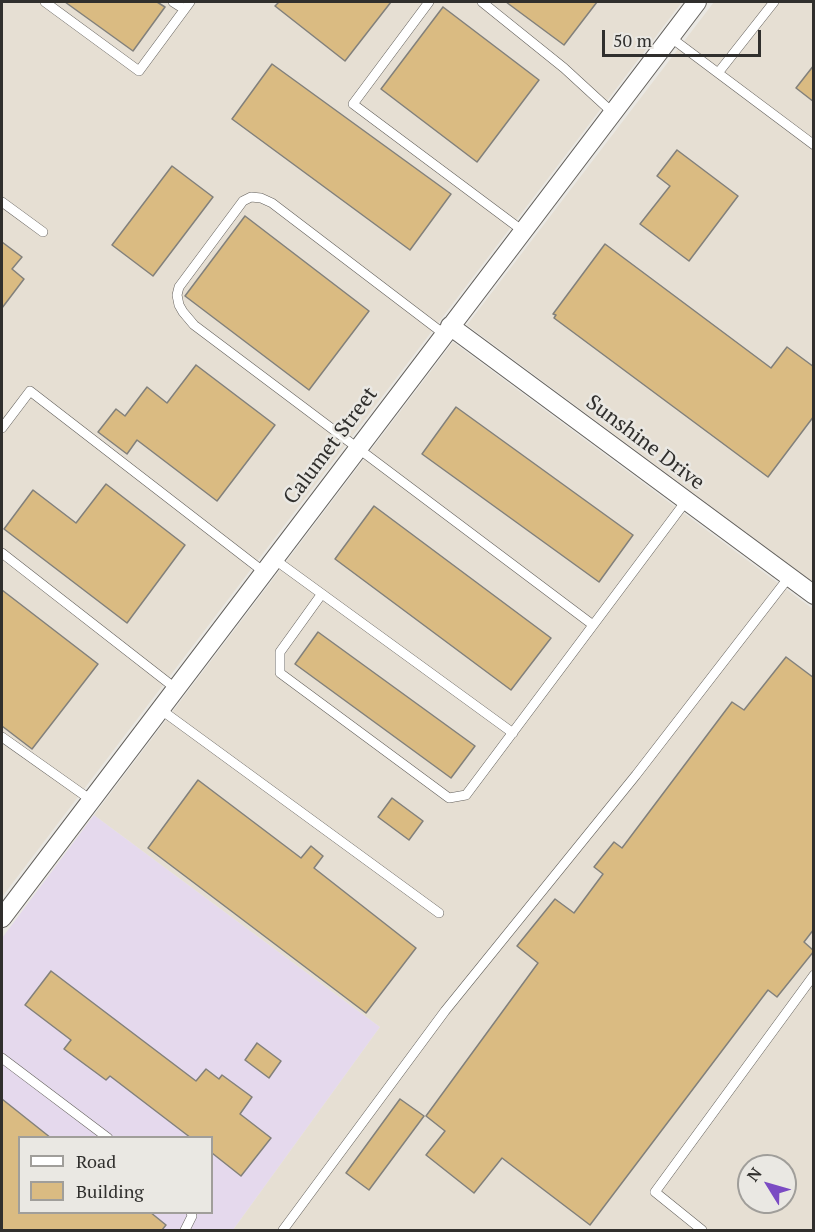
<!DOCTYPE html>
<html>
<head>
<meta charset="utf-8">
<style>
  body { margin:0 }
  #map { position:relative; width:815px; height:1232px; overflow:hidden; background:#eae8e3; font-family:"PT Serif",serif }
  canvas { display:block }
  .frame { position:absolute; inset:0; border:3px solid #302f2d; pointer-events:none }
  .legend { position:absolute; left:18px; top:1136px; width:195px; height:78px; box-sizing:border-box; background:#eae8e3; border:2px solid #a09e9a; margin:0; padding:8px 10px; list-style:none; font-size:18px; color:#302f2d }
  .legend li { display:flex; align-items:center; gap:12px; height:30px }
  .legend b { width:30px; border:2px solid #a09e9a }
  .north { position:absolute; left:737px; top:1154px; width:60px; height:60px; box-sizing:border-box; background:#eae8e3; border:2px solid #a09e9a; border-radius:50%; rotate:307deg; font-size:16px; font-weight:700; line-height:24px; text-align:center; color:#302f2d }
  .north::after { content:''; display:block; margin:auto; width:21px; height:27px; background:#7b4bc3; clip-path:polygon(50% 0,100% 100%,50% 72%,0 100%) }
  .scale { position:absolute; left:602px; top:30px; width:159px; height:27px; box-sizing:border-box; border:3px solid #302f2d; border-top:0; padding-left:8px; font-size:18px; line-height:21px; white-space:nowrap; color:#302f2d; -webkit-text-stroke:4px #eae8e3; paint-order:stroke }
</style>
</head>
<body>
<div id="map">
<canvas width="815" height="1232"></canvas>
<div class="frame"></div>
<ul class="legend">
<li><b style="height:8px;background:#fff"></b>Road</li>
<li><b style="height:16px;background:#dabb82"></b>Building</li>
</ul>
<div class="north">N</div>
<div class="scale">50 m</div>
</div>
<script>
const context = document.querySelector('canvas').getContext('2d');
context.lineJoin = 'round';
function fillPath(path, color) {
  context.fillStyle = color;
  context.fill(path, 'evenodd');
}
function shape(rows) {
  const path = new Path2D();
  for (const r of rows) {
    path.moveTo(r[0], r[1]);
    for (let i = 2; i < r.length; i += 2) path.lineTo(r[i], r[i + 1]);
  }
  return path;
}
function stroke(path, color, width, dash) {
  context.strokeStyle = color;
  context.lineWidth = width;
  context.lineCap = dash ? 'butt' : 'round';
  context.setLineDash(dash || []);
  context.stroke(path);
}
function drawText(font, color, halo, rows, align = 'center') {
  context.font = font + ' "PT Serif",serif';
  context.lineWidth = 5;
  context.setLineDash([]);
  context.textBaseline = 'middle';
  context.strokeStyle = halo;
  context.fillStyle = color;
  for (const [text, x, y, turn = 0] of rows) {
    context.save();
    context.translate(x, y);
    context.rotate((+turn || 0) * Math.PI / 180);
    context.textAlign = isNaN(turn) ? turn : align;
    if (halo) context.strokeText(text, 0, 0);
    context.fillText(text, 0, 0);
    context.restore();
  }
}
fillPath(shape([
  [94,815,380,1027,233,1230,2,1230,2,938],
  [20,1138,212,1138,212,1212,20,1212]
]), '#e5d9ed');
fillPath(shape([
  [2,2,682,2,2,897],
  [714,2,813,2,813,582,467,325],
  [453,342,813,609,813,1230,233,1230,380,1027,94,815],
  [749,1166,785,1166,785,1202,749,1202]
]), '#e6dfd3');
const building = shape([
  [65,2,157,2,165,7,133,51,65,2],
  [279,2,391,2,345,61,275,6,279,2],
  [506,2,597,2,564,45,506,2],
  [443,7,539,80,477,162,381,89,443,7],
  [272,64,451,194,410,250,232,119,272,64],
  [814,65,814,102,796,88,814,65],
  [677,150,738,196,689,261,640,224,670,186,657,176,677,150],
  [172,166,213,197,153,276,112,245,172,166],
  [245,216,369,311,309,390,185,296,245,216],
  [2,242,22,257,12,269,24,279,2,308,2,242],
  [605,244,771,368,787,347,814,367,814,416,768,477,554,318,556,315,553,314,605,244],
  [196,365,275,425,217,501,137,440,127,454,98,432,116,409,125,416,147,387,167,403,196,365],
  [456,407,633,535,599,582,422,454,456,407],
  [106,484,185,545,127,623,4,529,33,490,76,523,106,484],
  [374,506,551,638,511,690,335,559,374,506],
  [2,590,98,664,32,749,2,726,2,590],
  [318,632,475,746,451,778,295,664,318,632],
  [786,657,814,678,814,929,804,942,814,951,777,997,768,990,590,1225,502,1158,474,1193,426,1155,445,1131,426,1116,538,963,517,946,555,899,574,913,603,874,594,867,614,842,622,848,732,702,744,710,786,657],
  [198,780,301,858,311,846,323,856,314,868,416,948,366,1013,148,848,198,780],
  [392,798,423,821,409,840,378,817,392,798],
  [51,971,196,1081,206,1069,219,1079,222,1075,252,1097,240,1114,271,1138,241,1176,212,1153,212,1138,191,1138,110,1076,106,1080,64,1049,71,1040,25,1005,51,971],
  [257,1043,281,1061,269,1078,245,1060,257,1043],
  [2,1099,51,1138,20,1138,20,1212,150,1212,166,1225,162,1230,2,1230,2,1099],
  [400,1099,424,1116,369,1190,346,1173,400,1099]
]);
fillPath(building, '#dabb82');
stroke(building, '#82807b', 1.5);
const lane = shape([
  [45,2,139,71,190,2],
  [173,2,184,9],
  [429,2,353,104,523,231],
  [482,2,564,68,613,113],
  [670,37,814,145],
  [718,73,774,2],
  [2,202,43,232],
  [444,334,272,203,261,198,251,197,243,201,179,287,177,295,179,305,183,312,194,325,593,625],
  [2,428,30,391,264,572],
  [2,553,175,688],
  [274,559,513,733],
  [321,595,280,652,280,673,449,798,466,795,686,501],
  [160,709,439,913],
  [2,737,91,800],
  [2,1058,108,1138],
  [185,1230,192,1216,191,1212],
  [283,1230,445,1011,636,775,789,577],
  [702,1230,655,1192,814,975]
]);
const street = shape([
  [450,326,814,595],
  [2,918,697,2]
]);
stroke(lane, '#63605c', 10);
stroke(street, '#63605c', 20);
stroke(lane, '#fff', 9);
stroke(street, '#fff', 18);
drawText('21px', '#302f2d', '#eae8e3', [
  ["Sunshine Drive",645,443,37],
  ["Calumet Street",331,446,-53]
]);
</script>
</body>
</html>
